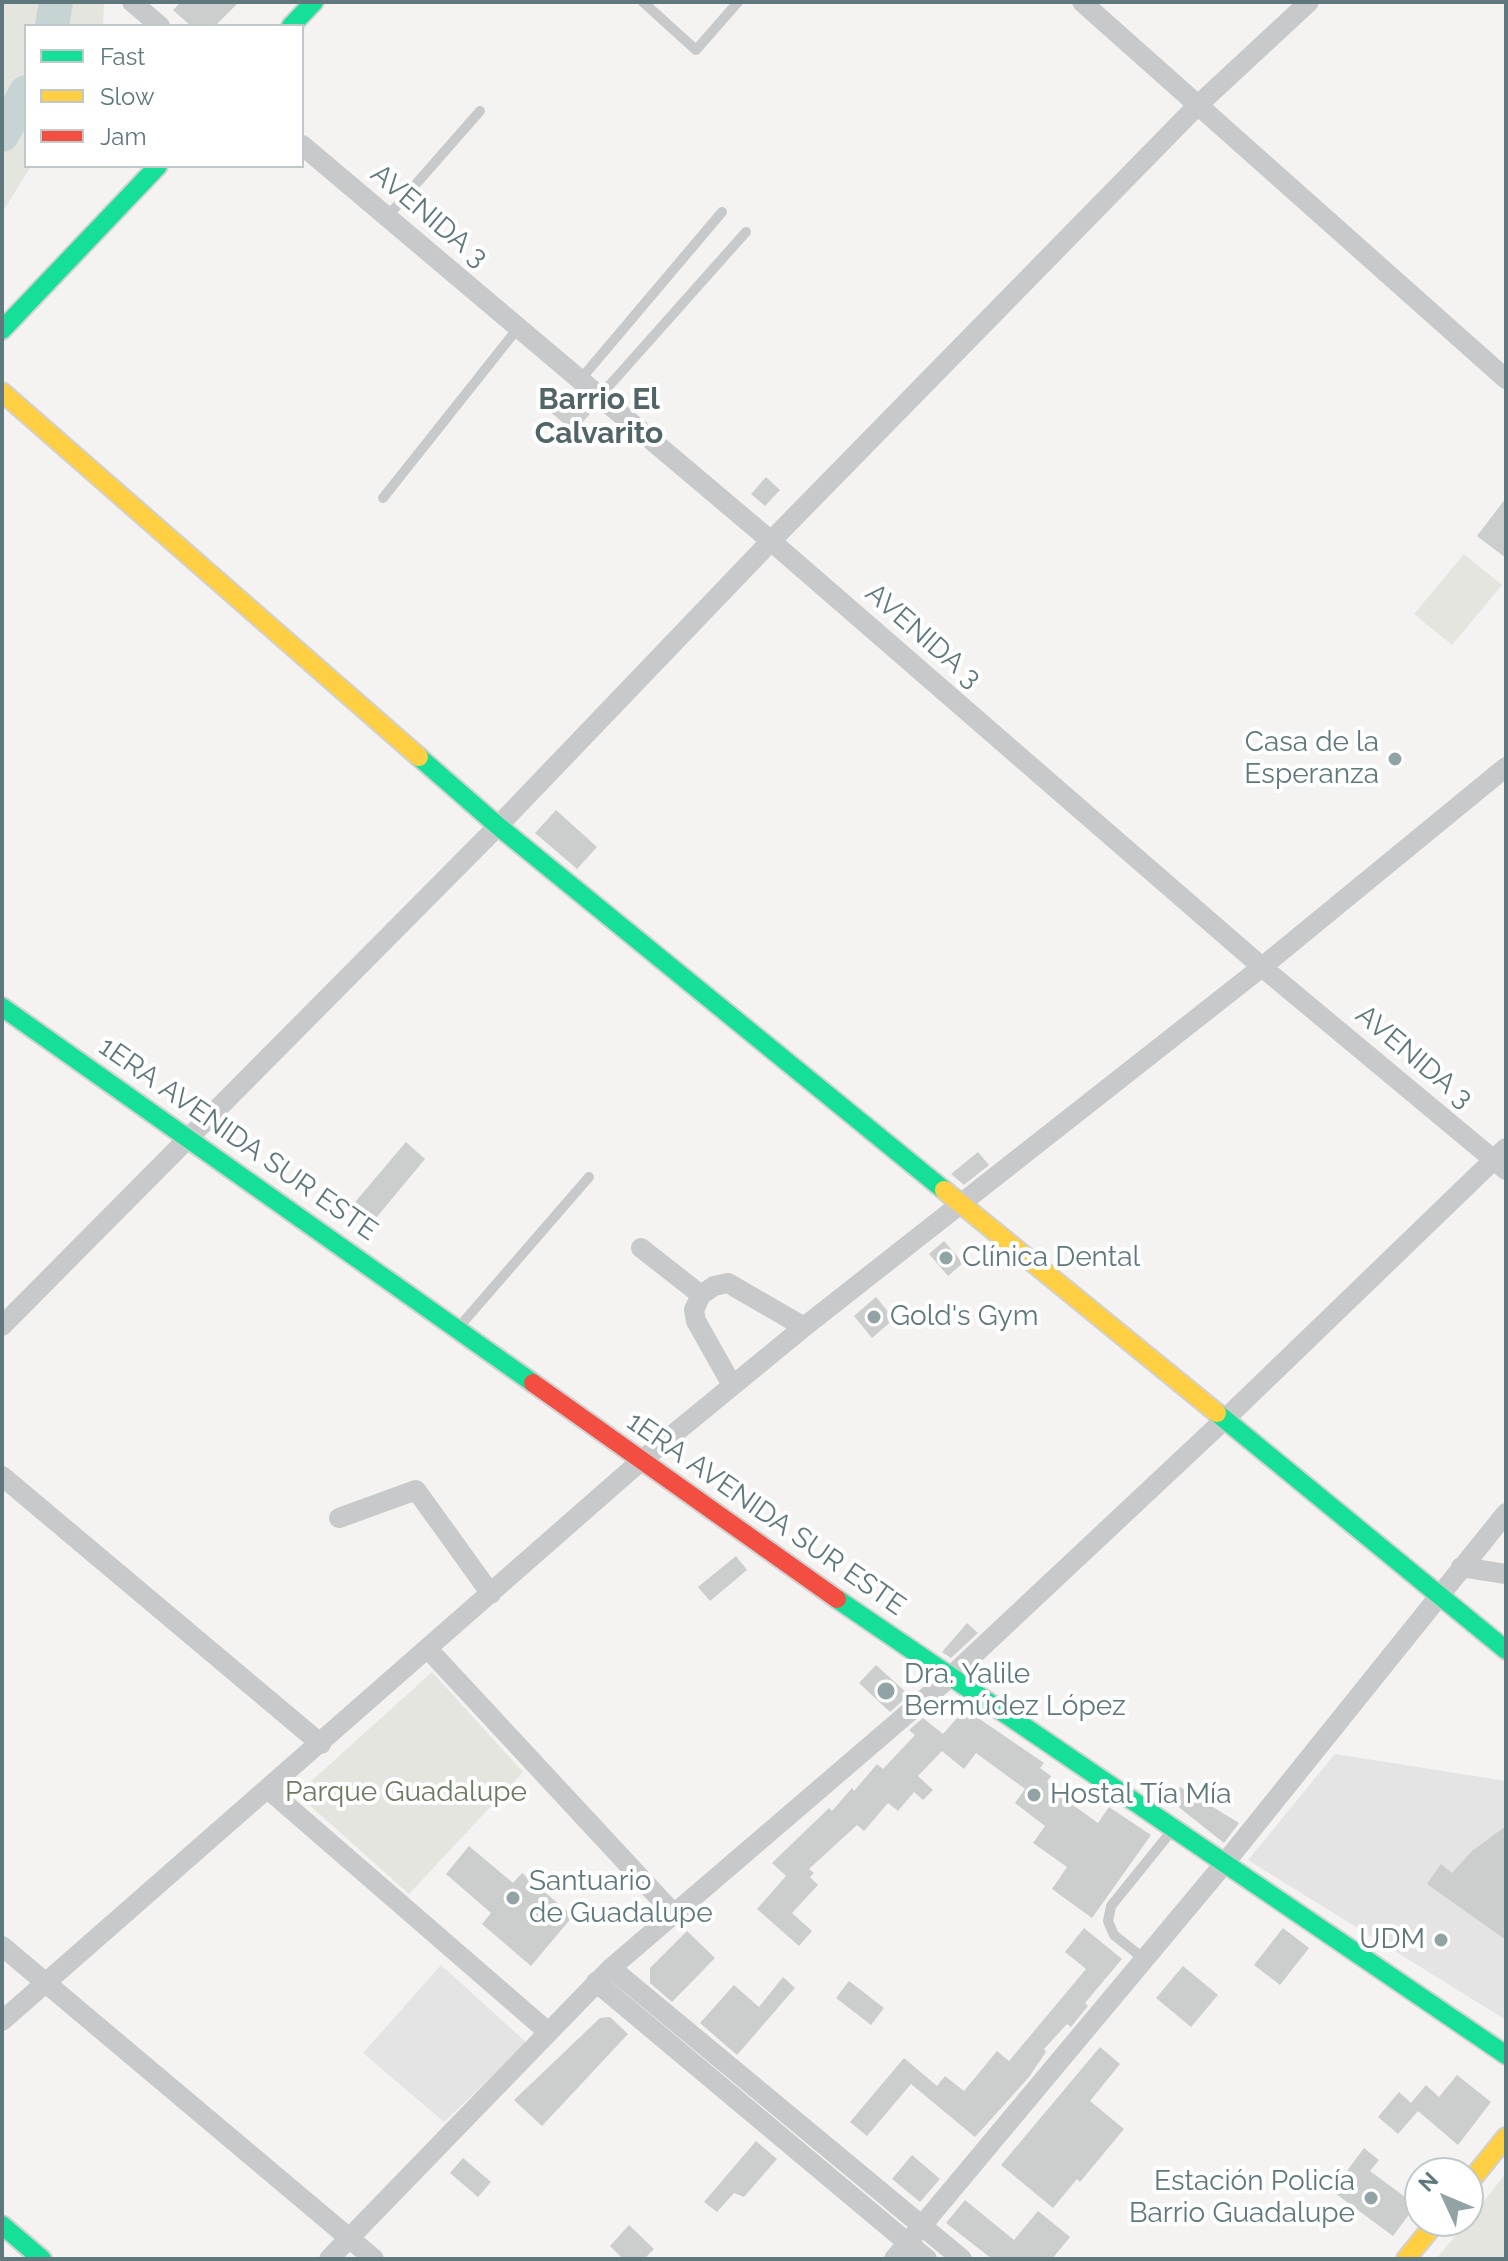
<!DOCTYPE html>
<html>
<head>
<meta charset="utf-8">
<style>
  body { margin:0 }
  #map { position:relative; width:1508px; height:2261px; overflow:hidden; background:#f4f3f1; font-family:Raleway,sans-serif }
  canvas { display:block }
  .frame { position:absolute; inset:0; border:4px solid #5e787d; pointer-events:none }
  .legend { position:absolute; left:24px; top:24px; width:280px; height:144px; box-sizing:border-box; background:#fff; border:2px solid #bfc9cb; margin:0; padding:10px 14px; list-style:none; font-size:24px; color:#5e787d }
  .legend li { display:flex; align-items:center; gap:16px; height:40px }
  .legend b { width:40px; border:2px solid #bfc9cb }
  .north { position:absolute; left:1404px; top:2157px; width:80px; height:80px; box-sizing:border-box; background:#fff; border:2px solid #bfc9cb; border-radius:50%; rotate:314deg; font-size:22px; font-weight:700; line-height:32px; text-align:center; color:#5e787d }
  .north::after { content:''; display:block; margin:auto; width:28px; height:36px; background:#92a3a6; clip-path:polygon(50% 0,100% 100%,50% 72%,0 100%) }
</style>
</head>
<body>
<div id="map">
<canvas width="1508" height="2261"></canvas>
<div class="frame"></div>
<ul class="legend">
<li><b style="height:10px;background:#16e098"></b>Fast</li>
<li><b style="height:10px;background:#ffcf43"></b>Slow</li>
<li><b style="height:10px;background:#f24e42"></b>Jam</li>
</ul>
<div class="north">N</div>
</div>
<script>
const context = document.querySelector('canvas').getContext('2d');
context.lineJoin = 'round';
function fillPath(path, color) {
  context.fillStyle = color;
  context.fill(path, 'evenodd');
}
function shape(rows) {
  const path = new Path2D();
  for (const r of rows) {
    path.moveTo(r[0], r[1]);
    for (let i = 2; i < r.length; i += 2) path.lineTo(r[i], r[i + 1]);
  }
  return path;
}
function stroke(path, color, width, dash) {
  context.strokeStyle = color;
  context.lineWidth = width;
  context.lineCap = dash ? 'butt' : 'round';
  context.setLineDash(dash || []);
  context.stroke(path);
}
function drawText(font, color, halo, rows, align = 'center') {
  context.font = font + ' Raleway,sans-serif';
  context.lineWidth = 8;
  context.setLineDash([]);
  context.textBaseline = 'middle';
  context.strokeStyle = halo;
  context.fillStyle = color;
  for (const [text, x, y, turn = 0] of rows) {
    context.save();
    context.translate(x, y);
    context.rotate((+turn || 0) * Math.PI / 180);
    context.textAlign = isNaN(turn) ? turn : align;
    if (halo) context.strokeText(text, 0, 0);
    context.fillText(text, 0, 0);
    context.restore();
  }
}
fillPath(shape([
  [1335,1754,1506,1781,1506,2020,1248,1860],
  [441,1965,527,2043,444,2122,363,2053]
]), '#e3e4e3');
fillPath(shape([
  [2,2,104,2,103,26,26,26,26,166,31,166,2,213],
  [1464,554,1502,585,1452,645,1414,614],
  [432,1672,523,1772,409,1894,297,1794],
  [1506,2173,1506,2259,1436,2259,1468,2221]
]), '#e4e5de');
stroke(shape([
  [52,26,56,2],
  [2,135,26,92]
]), '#c6d4d3', 34);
fillPath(shape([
  [181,2,239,2,215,26,191,26,173,10],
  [564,392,590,414,574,432,548,410],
  [766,477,780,490,765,506,751,494],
  [1506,498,1506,558,1477,536],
  [556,810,597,847,577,869,535,833],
  [406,1142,425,1159,371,1224,350,1208],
  [978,1152,989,1165,964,1185,951,1174],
  [944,1241,963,1263,948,1276,929,1254],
  [876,1297,894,1319,872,1338,854,1316],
  [736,1556,747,1570,710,1601,698,1587],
  [967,1623,978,1633,951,1658,942,1652],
  [876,1665,909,1695,890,1712,859,1683],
  [965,1709,1044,1763,1040,1768,1051,1776,1047,1782,1054,1787,1052,1790,1098,1823,1109,1807,1151,1835,1092,1918,1052,1889,1067,1867,1033,1843,1045,1826,1015,1803,1025,1789,976,1753,964,1769,942,1751,918,1776,933,1790,923,1800,914,1792,898,1811,888,1803,864,1831,857,1825,809,1869,814,1873,810,1877,818,1885,792,1913,812,1931,799,1946,757,1909,786,1876,772,1863,829,1808,832,1811,852,1788,854,1791,877,1764,883,1769,915,1735,909,1730,923,1718,943,1734],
  [1180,1787,1239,1823,1224,1843,1171,1801],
  [1506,1826,1506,1940,1427,1884,1441,1864,1452,1873,1472,1851],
  [469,1846,513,1883,522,1873,573,1916,531,1966,482,1924,491,1913,446,1874],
  [1084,1928,1122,1959,1085,2003,1088,2006,1071,2027,1067,2024,1044,2049,1046,2052,1029,2077,975,2137,911,2084,867,2136,850,2122,904,2058,937,2086,945,2076,964,2091,997,2051,1009,2061,1086,1969,1065,1952],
  [1283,1928,1309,1948,1280,1985,1254,1965],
  [687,1931,715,1958,672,2002,650,1983,650,1968],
  [1183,1966,1218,1995,1191,2027,1156,1998],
  [783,1977,795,1988,737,2055,700,2023,734,1985,759,2007],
  [849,1981,884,2008,871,2025,836,1998],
  [610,2017,628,2034,542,2126,514,2100,600,2018],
  [1100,2047,1120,2064,1090,2101,1124,2129,1080,2182,1077,2179,1053,2208,1001,2165],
  [1457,2075,1491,2102,1458,2145,1418,2111,1398,2134,1378,2117,1399,2092,1411,2103,1426,2085,1439,2097],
  [756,2141,777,2159,744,2197,734,2193,717,2212,704,2202],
  [1364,2148,1379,2160,1370,2171,1416,2205,1393,2236,1332,2191],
  [912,2155,940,2179,920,2202,892,2179],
  [463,2158,491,2182,478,2197,450,2173],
  [965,2200,1014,2240,1038,2211,1070,2237,1052,2259,992,2259,946,2223],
  [629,2225,654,2249,644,2259,623,2259,610,2246]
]), '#cccecd');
const fast = shape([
  [291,26,314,2],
  [2,330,158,166],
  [419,757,498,826,944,1190],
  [2,1007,533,1383],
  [1217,1413,1506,1650],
  [837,1599,1506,2055],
  [2,2225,42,2259]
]);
const slow = shape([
  [2,392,419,757],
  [944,1190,1217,1413],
  [1468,2184,1506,2137],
  [1406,2259,1437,2221]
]);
const jam = shape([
  [533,1383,837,1599]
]);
stroke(fast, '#d0d1d1', 22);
stroke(slow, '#d0d1d1', 22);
stroke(jam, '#d0d1d1', 22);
stroke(shape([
  [643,2,696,50,738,2],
  [387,217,480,111],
  [580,380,722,212],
  [600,396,746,232],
  [383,498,518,328],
  [459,1327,589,1177],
  [1144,1959,1114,1935,1108,1921,1111,1906,1170,1833]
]), '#c8c9ca', 10);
stroke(shape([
  [132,2,160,26],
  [1082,2,1506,379],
  [302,145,771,541,1262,967,1506,1170],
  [641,1248,701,1295],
  [2,1326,498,826,771,541,1197,106,1309,2],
  [732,1385,696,1321,694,1310,701,1295,714,1286,728,1283,804,1327],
  [2,1476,321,1744],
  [339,1518,416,1490,491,1594],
  [1461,1567,1506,1574],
  [428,1649,675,1915],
  [269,1790,547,2031],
  [2,1946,374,2259],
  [611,1968,962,2259],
  [596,1982,927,2259],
  [2,2021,642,1460,804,1327,1262,967,1506,767],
  [329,2259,611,1968,949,1678,1223,1421,1506,1148],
  [894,2259,1224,1864,1506,1513]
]), '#c8c9ca', 20);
stroke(fast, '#16e098', 18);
stroke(slow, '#ffcf43', 18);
stroke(jam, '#f24e42', 18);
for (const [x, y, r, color] of [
  [1395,759,8,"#92a3a6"],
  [946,1258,8,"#92a3a6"],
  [874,1317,8,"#92a3a6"],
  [886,1691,10,"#92a3a6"],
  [1034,1795,8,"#92a3a6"],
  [513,1898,8,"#92a3a6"],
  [1441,1940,8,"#92a3a6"],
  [1371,2198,8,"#92a3a6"]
]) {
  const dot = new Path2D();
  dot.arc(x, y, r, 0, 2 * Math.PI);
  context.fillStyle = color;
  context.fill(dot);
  stroke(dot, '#fff', 3);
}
drawText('28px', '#5e787d', '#fff', [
  ["AVENIDA 3",429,216,40],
  ["AVENIDA 3",923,636,41],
  ["AVENIDA 3",1414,1057,40],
  ["1ERA AVENIDA SUR ESTE",238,1139,35],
  ["1ERA AVENIDA SUR ESTE",766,1514,35]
]);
drawText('28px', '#5e787d', '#fff', [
  ["Casa de la",1379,743,"right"],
  ["Esperanza",1379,775,"right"],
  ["Clínica Dental",962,1258],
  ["Gold's Gym",890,1317],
  ["Dra. Yalile",904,1675],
  ["Bermúdez López",904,1707],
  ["Hostal Tía Mía",1050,1795],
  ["Santuario",529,1882],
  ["de Guadalupe",529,1914],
  ["UDM",1425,1940,"right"],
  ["Estación Policía",1355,2182,"right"],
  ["Barrio Guadalupe",1355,2214,"right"]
], 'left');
drawText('28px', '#6d7a62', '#fff', [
  ["Parque Guadalupe",406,1793]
]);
drawText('bold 30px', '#516468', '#fff', [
  ["Barrio El",599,400],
  ["Calvarito",599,434]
]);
</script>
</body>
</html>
